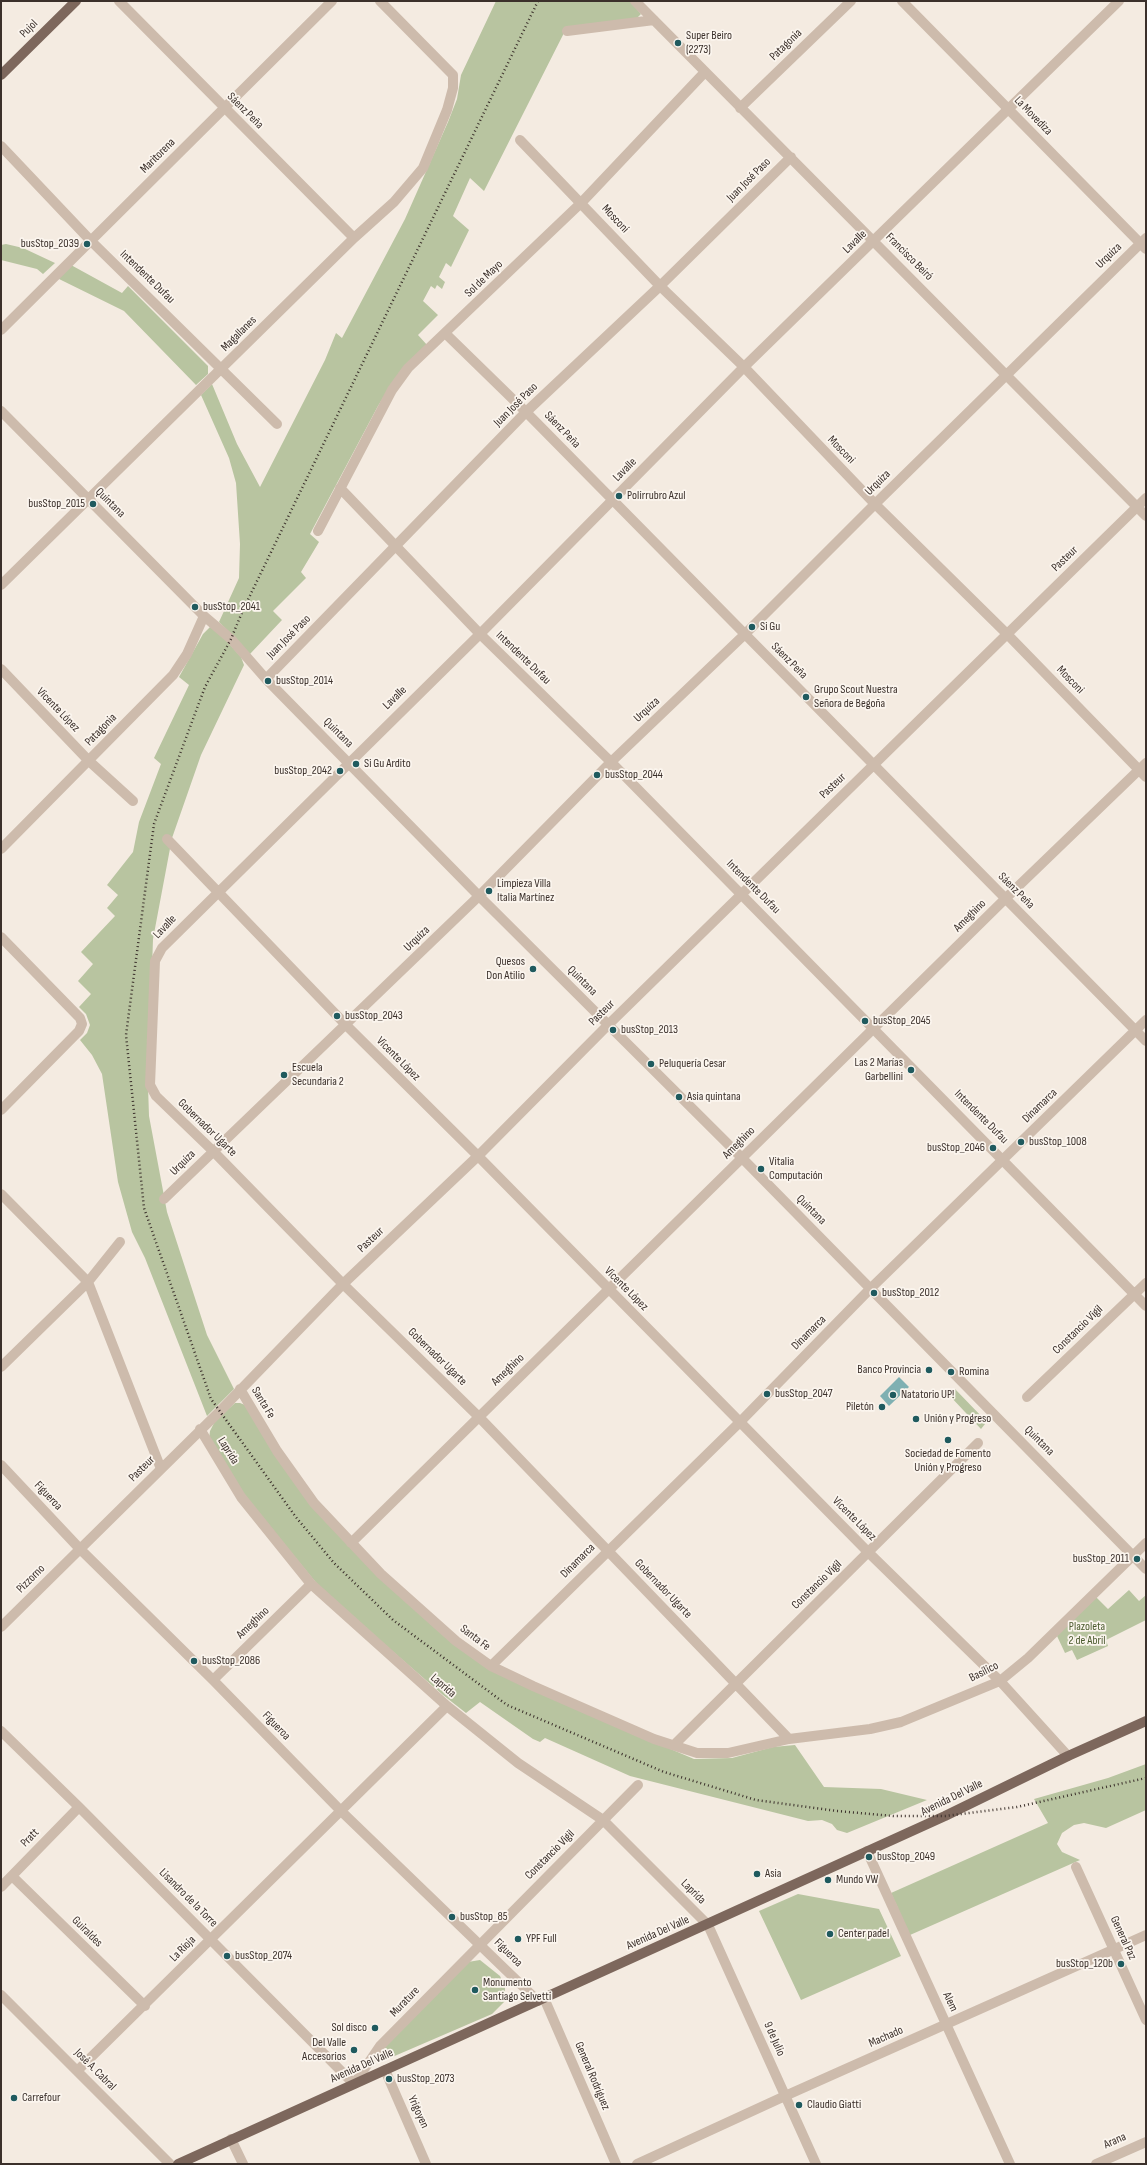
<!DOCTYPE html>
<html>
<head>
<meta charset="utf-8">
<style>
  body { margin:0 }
  #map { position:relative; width:1147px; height:2165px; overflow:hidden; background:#f4ebe1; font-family:"Sofia Sans Condensed",sans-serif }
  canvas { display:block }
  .frame { position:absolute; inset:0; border:2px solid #3b302b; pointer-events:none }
</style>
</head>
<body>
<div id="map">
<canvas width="1147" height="2165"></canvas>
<div class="frame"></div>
</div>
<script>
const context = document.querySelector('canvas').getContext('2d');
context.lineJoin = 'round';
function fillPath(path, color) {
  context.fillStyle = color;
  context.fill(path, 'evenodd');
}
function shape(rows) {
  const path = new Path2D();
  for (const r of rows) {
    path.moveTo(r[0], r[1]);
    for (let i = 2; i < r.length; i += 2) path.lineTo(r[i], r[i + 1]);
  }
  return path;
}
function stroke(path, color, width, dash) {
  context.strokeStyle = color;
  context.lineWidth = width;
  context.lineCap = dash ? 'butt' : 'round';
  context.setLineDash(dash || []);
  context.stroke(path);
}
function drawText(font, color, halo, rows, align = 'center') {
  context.font = font + ' "Sofia Sans Condensed",sans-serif';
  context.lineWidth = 3.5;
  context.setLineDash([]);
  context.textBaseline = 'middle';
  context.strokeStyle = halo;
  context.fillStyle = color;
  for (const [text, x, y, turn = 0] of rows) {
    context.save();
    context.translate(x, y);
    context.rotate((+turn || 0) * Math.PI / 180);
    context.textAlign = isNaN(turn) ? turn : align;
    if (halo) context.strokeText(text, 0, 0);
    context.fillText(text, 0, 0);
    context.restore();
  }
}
fillPath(shape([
  [496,1,630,1,641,14,637,18,567,27,484,191,470,178,453,216,469,230,451,267,446,263,439,277,445,282,442,289,437,285,435,289,431,286,423,301,438,315,418,335,428,346,391,385,378,406,310,534,319,542,301,572,306,578,273,611,282,620,250,654,219,622,239,578,240,544,236,483,229,458,201,395,212,384,237,444,260,487,325,360,336,333,342,338,405,219,448,122,457,99,461,75],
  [6,244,23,248,55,263,43,274,37,269,1,260,1,245],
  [71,265,122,293,128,286,208,366,208,374,196,385,124,311,57,278],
  [210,627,215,628,241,657,244,665,201,755,172,838,153,939,148,1086,149,1116,167,1212,207,1335,234,1389,207,1416,145,1258,132,1232,118,1182,102,1074,92,1055,80,1040,87,1033,90,1025,86,1014,79,1007,91,994,78,981,93,964,81,952,115,916,107,908,118,895,107,885,133,852,139,822,161,764,154,758,189,685,179,677,203,634],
  [955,1389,984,1419,985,1424,981,1429,949,1395],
  [235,1403,240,1403,245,1405,309,1502,457,1645,619,1727,694,1759,732,1758,773,1747,795,1745,824,1787,881,1789,927,1800,847,1833,837,1830,832,1824,822,1820,808,1821,630,1776,545,1738,540,1742,533,1739,480,1702,466,1713,443,1695,322,1590,245,1496,209,1439,210,1431,215,1421],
  [1129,1590,1139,1601,1146,1595,1146,1620,1106,1640,1108,1646,1077,1660,1072,1650,1065,1653,1057,1636,1096,1597,1108,1609],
  [1146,1764,1146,1810,1106,1828,1084,1823,1074,1825,1062,1833,1057,1844,1062,1852,1080,1860,910,1935,891,1893,1048,1823,1034,1799,1108,1778],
  [798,1894,879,1909,901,1956,801,2000,759,1911],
  [480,1960,500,1976,505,1987,505,2001,492,2014,383,2061,376,2061,379,2052,468,1962]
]), '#b8c4a0');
fillPath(shape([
  [899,1377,909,1387,889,1406,880,1396]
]), '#7fb0b2');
stroke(shape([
  [119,1,354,238],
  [635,1,1146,516],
  [902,1,1146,249],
  [567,31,654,20],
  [740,108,851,1],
  [520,140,660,286,744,367,875,504,1007,634,1146,777],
  [1,146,91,241,277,424],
  [1,330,332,1],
  [446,334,526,412,1146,1041],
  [1,411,204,616,231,639,266,679,479,896,742,1158,1146,1569],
  [340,488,480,634,611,762,1146,1306],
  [318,531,392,390,408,368,582,202,705,72],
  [1,585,354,238,394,202,423,168,447,110,453,88,453,75,380,1],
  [1,669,89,761,133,801],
  [266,679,526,412,660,286,791,157],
  [167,839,347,1026,478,1156,869,1553,1000,1681,1068,1756],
  [1,849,173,675,187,654,204,616],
  [1,937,80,1018,82,1024,79,1031,1,1110],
  [1,1194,88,1282,161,1469],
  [164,1199,479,896,611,762,744,635,875,504,1146,238],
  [1,1367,88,1282,120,1242],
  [240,1389,277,1451,314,1503,381,1574,456,1641,491,1666,533,1686,654,1739,697,1753,728,1753,789,1739,870,1729,901,1722,1000,1681,1028,1658,1146,1543],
  [1027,1397,1146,1283],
  [200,1429,241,1497,311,1584,447,1706,518,1763,603,1820,708,1925,816,2164],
  [1,1465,80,1549,213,1680,341,1811,538,2001],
  [351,1543,1005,899,1146,763],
  [1,1627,220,1411,343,1284,478,1156,608,1025,1146,498],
  [491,1666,740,1422,870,1289,1146,1020],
  [213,1680,311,1584],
  [1,1731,79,1807,354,2084,380,2046,638,1785],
  [789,1739,479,1417,343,1284,213,1151,156,1096,150,1085,155,961,162,948,480,634,744,367,1119,1],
  [674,1745,978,1443],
  [867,1851,1010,2164],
  [1076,1867,1146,2020],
  [12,1876,145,2006],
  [1,1887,79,1807],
  [1,1995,170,2164],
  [544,1998,616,2164],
  [385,2070,426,2164],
  [77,2071,447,1706],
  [231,2139,243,2164],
  [637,2164,785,2096,1146,1935],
  [1096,2164,1146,2142]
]), '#cdbbac', 10);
stroke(shape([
  [1,75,76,1],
  [178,2164,945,1816,1068,1756,1146,1721]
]), '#7d675c', 10);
stroke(shape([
  [538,1,243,610,231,639,205,687,154,824,126,1035,144,1208,211,1399,295,1516,334,1563,393,1620,507,1705,664,1772,756,1800,837,1811,893,1816,945,1816,1017,1807,1146,1778]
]), '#3b302b', 2.5, [1, 3]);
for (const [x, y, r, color] of [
  [678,43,4,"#1f5a5e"],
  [87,244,4,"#1f5a5e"],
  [619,496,4,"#1f5a5e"],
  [93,504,4,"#1f5a5e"],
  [195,607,4,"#1f5a5e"],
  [752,627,4,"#1f5a5e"],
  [268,681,4,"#1f5a5e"],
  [806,697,4,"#1f5a5e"],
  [356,764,4,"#1f5a5e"],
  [340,771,4,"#1f5a5e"],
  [597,775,4,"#1f5a5e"],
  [489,891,4,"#1f5a5e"],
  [533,969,4,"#1f5a5e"],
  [337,1016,4,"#1f5a5e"],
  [865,1021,4,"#1f5a5e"],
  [613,1030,4,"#1f5a5e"],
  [651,1064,4,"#1f5a5e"],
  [911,1070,4,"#1f5a5e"],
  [284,1075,4,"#1f5a5e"],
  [679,1097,4,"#1f5a5e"],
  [1021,1142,4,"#1f5a5e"],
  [993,1148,4,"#1f5a5e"],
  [761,1169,4,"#1f5a5e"],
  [874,1293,4,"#1f5a5e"],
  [929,1370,4,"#1f5a5e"],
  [951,1372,4,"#1f5a5e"],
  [767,1394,4,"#1f5a5e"],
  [893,1395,4,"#1f5a5e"],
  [882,1407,4,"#1f5a5e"],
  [916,1419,4,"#1f5a5e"],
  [948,1440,4,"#1f5a5e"],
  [1137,1559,4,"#1f5a5e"],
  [194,1661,4,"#1f5a5e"],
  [869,1857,4,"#1f5a5e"],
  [757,1874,4,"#1f5a5e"],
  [828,1880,4,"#1f5a5e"],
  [452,1917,4,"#1f5a5e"],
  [830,1934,4,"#1f5a5e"],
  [518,1939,4,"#1f5a5e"],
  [227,1956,4,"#1f5a5e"],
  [1121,1964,4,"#1f5a5e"],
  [475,1990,4,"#1f5a5e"],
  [375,2028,4,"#1f5a5e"],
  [354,2050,4,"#1f5a5e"],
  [389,2079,4,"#1f5a5e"],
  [14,2098,4,"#1f5a5e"],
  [799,2105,4,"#1f5a5e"]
]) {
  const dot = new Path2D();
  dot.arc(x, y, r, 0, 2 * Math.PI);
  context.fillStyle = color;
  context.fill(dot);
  stroke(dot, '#fbf5ee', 1.5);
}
drawText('12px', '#3b302b', '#fbf5ee', [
  ["Pujol",29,29,-45],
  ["Patagonia",786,45,-44],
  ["Sáenz Peña",245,111,45],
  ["La Movediza",1033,116,46],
  ["Maritorena",158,156,-45],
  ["Juan José Paso",749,180,-45],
  ["Mosconi",615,219,47],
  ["Lavalle",855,242,-44],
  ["Urquiza",1109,256,-44],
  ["Francisco Beiró",909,257,45],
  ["Intendente Dufau",147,277,44],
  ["Sol de Mayo",484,279,-44],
  ["Magallanes",239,334,-45],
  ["Juan José Paso",516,405,-45],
  ["Sáenz Peña",562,430,46],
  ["Mosconi",841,450,46],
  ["Lavalle",625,470,-45],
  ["Urquiza",878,483,-45],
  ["Quintana",110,503,45],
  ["Pasteur",1065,559,-44],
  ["Juan José Paso",289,637,-45],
  ["Intendente Dufau",523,658,44],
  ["Sáenz Peña",789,661,45],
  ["Mosconi",1070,680,46],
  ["Lavalle",395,698,-44],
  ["Vicente López",58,710,46],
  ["Urquiza",647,710,-43],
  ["Patagonia",101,730,-46],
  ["Quintana",338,733,45],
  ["Pasteur",833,786,-44],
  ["Intendente Dufau",753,887,45],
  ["Sáenz Peña",1016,891,45],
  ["Ameghino",970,916,-45],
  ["Lavalle",165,927,-46],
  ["Urquiza",417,939,-44],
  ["Quintana",582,981,45],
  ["Pasteur",602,1013,-45],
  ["Vicente López",398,1059,45],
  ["Dinamarca",1040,1106,-44],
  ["Intendente Dufau",981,1117,45],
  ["Gobernador Ugarte",207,1128,44],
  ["Ameghino",739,1143,-45],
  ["Urquiza",183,1163,-45],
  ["Quintana",811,1210,45],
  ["Pasteur",371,1240,-43],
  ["Vicente López",626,1289,45],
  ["Constancio Vigil",1078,1330,-44],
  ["Dinamarca",809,1333,-45],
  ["Gobernador Ugarte",437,1357,44],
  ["Ameghino",508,1370,-44],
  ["Santa Fe",263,1403,59],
  ["Quintana",1039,1441,45],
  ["Laprida",228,1451,58],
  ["Pasteur",142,1469,-45],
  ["Figueroa",48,1496,47],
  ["Vicente López",854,1519,45],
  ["Dinamarca",578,1561,-45],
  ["Pizzorno",31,1579,-45],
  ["Constancio Vigil",817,1585,-44],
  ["Gobernador Ugarte",663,1589,46],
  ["Ameghino",253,1623,-44],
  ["Santa Fe",475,1638,37],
  ["Basílico",984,1672,-27],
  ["Laprida",443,1686,41],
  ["Figueroa",276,1726,46],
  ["Avenida Del Valle",952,1798,-26],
  ["Pratt",30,1838,-46],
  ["Constancio Vigil",550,1855,-45],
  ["Laprida",693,1892,45],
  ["Lisandro de la Torre",188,1898,45],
  ["Guiraldes",87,1932,45],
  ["Avenida Del Valle",658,1933,-24],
  ["General Paz",1123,1938,65],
  ["La Rioja",183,1949,-45],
  ["Figueroa",508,1953,45],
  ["Murature",405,2002,-46],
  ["Alem",950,2002,65],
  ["Machado",886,2037,-24],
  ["9 de Julio",774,2039,66],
  ["Avenida Del Valle",362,2066,-24],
  ["José A. Cabral",95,2070,45],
  ["General Rodríguez",592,2076,67],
  ["Yrigoyen",418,2112,66],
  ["Arana",1115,2141,-24]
]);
drawText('12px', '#3b302b', '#fbf5ee', [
  ["Super Beiro",686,36],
  ["(2273)",686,50],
  ["busStop_2039",79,244,"right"],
  ["Polirrubro Azul",627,496],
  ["busStop_2015",85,504,"right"],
  ["busStop_2041",203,607],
  ["Si Gu",760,627],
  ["busStop_2014",276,681],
  ["Grupo Scout Nuestra",814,690],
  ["Señora de Begoña",814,704],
  ["Si Gu Ardito",364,764],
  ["busStop_2042",332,771,"right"],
  ["busStop_2044",605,775],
  ["Limpieza Villa",497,884],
  ["Italia Martínez",497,898],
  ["Quesos",525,962,"right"],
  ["Don Atilio",525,976,"right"],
  ["busStop_2043",345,1016],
  ["busStop_2045",873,1021],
  ["busStop_2013",621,1030],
  ["Las 2 Marías",903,1063,"right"],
  ["Garbellini",903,1077,"right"],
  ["Peluquería Cesar",659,1064],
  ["Escuela",292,1068],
  ["Secundaria 2",292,1082],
  ["Asia quintana",687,1097],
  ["busStop_1008",1029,1142],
  ["busStop_2046",985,1148,"right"],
  ["Vitalia",769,1162],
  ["Computación",769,1176],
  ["busStop_2012",882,1293],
  ["Banco Provincia",921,1370,"right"],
  ["Romina",959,1372],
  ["busStop_2047",775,1394],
  ["Natatorio UP!",901,1395],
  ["Piletón",874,1407,"right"],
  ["Unión y Progreso",924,1419],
  ["Sociedad de Fomento",948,1454,"center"],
  ["Unión y Progreso",948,1468,"center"],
  ["busStop_2011",1129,1559,"right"],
  ["busStop_2086",202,1661],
  ["busStop_2049",877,1857],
  ["Asia",765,1874],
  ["Mundo VW",836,1880],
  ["busStop_85",460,1917],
  ["Center padel",838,1934],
  ["YPF Full",526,1939],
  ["busStop_2074",235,1956],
  ["busStop_120b",1113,1964,"right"],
  ["Monumento",483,1983],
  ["Santiago Selvetti",483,1997],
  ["Sol disco",367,2028,"right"],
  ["Del Valle",346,2043,"right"],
  ["Accesorios",346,2057,"right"],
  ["busStop_2073",397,2079],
  ["Carrefour",22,2098],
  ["Claudio Giatti",807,2105]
], 'left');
drawText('12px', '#4a5a2e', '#fbf5ee', [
  ["Plazoleta",1087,1627],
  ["2 de Abril",1087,1641]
]);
</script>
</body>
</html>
